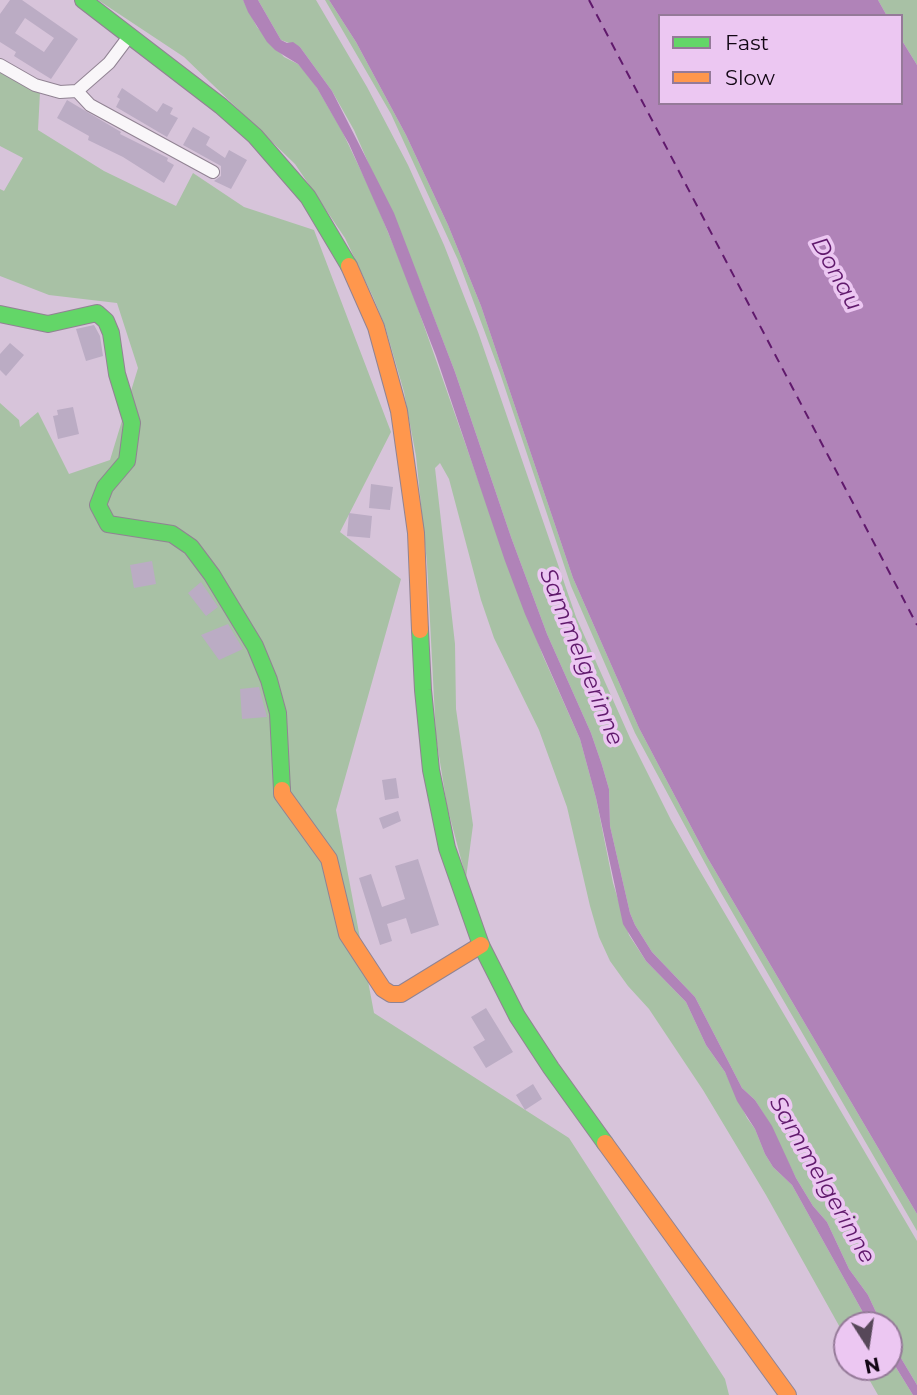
<!DOCTYPE html>
<html>
<head>
<meta charset="utf-8">
<style>
  body { margin:0 }
  #map { position:relative; width:917px; height:1395px; overflow:hidden; background:#d7c4da; font-family:Montserrat,sans-serif }
  canvas { display:block }
  .legend { position:absolute; left:658px; top:14px; width:245px; height:91px; box-sizing:border-box; background:#ecc7f2; border:2px solid #957a99; margin:0; padding:9px 12px; list-style:none; font-size:21px; color:#120614 }
  .legend li { display:flex; align-items:center; gap:14px; height:35px }
  .legend b { width:35px; border:2px solid #957a99 }
  .north { position:absolute; left:833px; top:1311px; width:70px; height:70px; box-sizing:border-box; background:#ecc7f2; border:2px solid #957a99; border-radius:50%; rotate:168deg; font-size:19px; font-weight:700; line-height:28px; text-align:center; color:#120614 }
  .north::after { content:''; display:block; margin:auto; width:24px; height:32px; background:#574859; clip-path:polygon(50% 0,100% 100%,50% 72%,0 100%) }
</style>
</head>
<body>
<div id="map">
<canvas width="917" height="1395"></canvas>
<ul class="legend">
<li><b style="height:9px;background:#63d668"></b>Fast</li>
<li><b style="height:9px;background:#ff974d"></b>Slow</li>
</ul>
<div class="north">N</div>
</div>
<script>
const context = document.querySelector('canvas').getContext('2d');
context.lineJoin = 'round';
function fillPath(path, color) {
  context.fillStyle = color;
  context.fill(path, 'evenodd');
}
function shape(rows) {
  const path = new Path2D();
  for (const r of rows) {
    path.moveTo(r[0], r[1]);
    for (let i = 2; i < r.length; i += 2) path.lineTo(r[i], r[i + 1]);
  }
  return path;
}
function stroke(path, color, width, dash) {
  context.strokeStyle = color;
  context.lineWidth = width;
  context.lineCap = dash ? 'butt' : 'round';
  context.setLineDash(dash || []);
  context.stroke(path);
}
function drawText(font, color, halo, rows, align = 'center') {
  context.font = font + ' Montserrat,sans-serif';
  context.lineWidth = 7;
  context.setLineDash([]);
  context.textBaseline = 'middle';
  context.strokeStyle = halo;
  context.fillStyle = color;
  for (const [text, x, y, turn = 0] of rows) {
    context.save();
    context.translate(x, y);
    context.rotate((+turn || 0) * Math.PI / 180);
    context.textAlign = isNaN(turn) ? turn : align;
    if (halo) context.strokeText(text, 0, 0);
    context.fillText(text, 0, 0);
    context.restore();
  }
}
fillPath(shape([
  [98,0,243,0,257,27,284,57,298,64,313,81,342,131,373,196,409,283,477,477,543,656,580,739,596,798,613,883,629,935,646,961,686,1002,706,1045,725,1072,747,1118,755,1129,765,1154,773,1167,792,1185,870,1325,847,1325,847,1340,766,1195,703,1090,649,1009,628,986,610,961,599,937,590,906,567,807,539,730,494,638,481,600,449,479,440,463,435,468,455,644,456,709,473,825,466,878,447,806,436,737,427,563,416,456,404,392,385,326,373,297,345,238,295,164,184,57],
  [258,0,316,0,367,87,408,165,444,245,478,332,576,617,630,738,671,820,697,866,917,1241,917,1385,889,1338,889,1325,882,1325,868,1295,849,1269,827,1222,813,1206,796,1178,765,1116,755,1100,742,1088,695,997,652,952,635,925,630,913,610,826,609,789,602,765,591,733,547,634,511,537,455,372,421,284,354,130,332,91,300,47,281,40],
  [325,0,329,0,356,42,406,135,448,225,481,306,573,578,639,728,707,857,917,1214,917,1231,720,891,635,733,571,586,500,373,458,260,391,114],
  [878,0,917,0,917,65,901,39,901,16,887,16],
  [0,70,40,92,38,130,104,171,176,206,193,173,244,207,314,230,391,432,340,532,401,579,336,810,374,1013,569,1138,725,1379,729,1395,0,1395,0,403,19,420,20,427,38,412,69,474,110,460,138,368,117,303,49,295,0,276,0,189,4,191,23,158,0,146],
  [889,1356,913,1395,878,1395,862,1367,889,1367]
]), '#a8c1a5');
fillPath(shape([
  [243,0,258,0,281,40,287,43,293,42,300,47,332,91,394,213,455,372,511,537,547,634,591,733,602,765,609,789,610,826,630,913,635,925,652,952,695,997,742,1088,755,1100,772,1126,796,1178,813,1206,827,1222,849,1269,868,1295,882,1325,870,1325,792,1185,773,1167,765,1154,755,1129,737,1101,725,1072,706,1045,686,1002,646,961,623,924,596,798,580,739,525,614,505,561,436,356,388,232,349,144,317,88,298,64,275,50,267,42,248,12],
  [329,0,878,0,887,16,660,16,660,103,901,103,901,39,917,65,917,1214,707,857,639,728,573,578,481,306,448,225,406,135,356,42],
  [889,1338,917,1385,917,1395,913,1395,889,1356]
]), '#b083b8');
stroke(shape([
  [589,0,917,625]
]), '#60196c', 2, [9, 7]);
fillPath(shape([
  [10,0,22,0,78,39,51,79,14,56,16,52,0,42,0,14],
  [25,18,54,38,44,52,15,33],
  [122,88,157,112,163,103,173,108,170,114,178,118,167,137,116,107,120,99,117,97],
  [67,100,121,132,120,134,168,158,167,161,174,165,164,183,123,157,88,140,89,136,57,118],
  [193,127,210,137,206,145,225,158,229,150,247,160,231,189,214,181,221,176,221,166,183,145],
  [94,325,100,336,103,356,86,361,76,329],
  [10,343,24,355,6,376,0,370,0,354],
  [73,407,79,434,58,439,53,416,58,415,57,410],
  [371,484,393,487,390,510,369,508],
  [349,513,372,516,370,538,347,536],
  [152,561,156,584,134,588,130,565],
  [201,582,218,607,206,616,188,593],
  [228,624,243,649,219,660,201,635],
  [259,687,267,717,242,719,240,689],
  [396,778,399,798,385,800,382,780],
  [398,811,401,821,383,829,379,818],
  [418,859,439,925,411,934,406,918,387,924,392,941,380,945,359,878,371,874,382,907,405,899,395,866],
  [486,1008,513,1052,486,1068,473,1047,485,1040,471,1017],
  [533,1084,542,1099,525,1110,516,1095]
]), '#bbacc4');
const street = shape([
  [0,65,35,85,60,92,77,91,90,105,213,172],
  [77,91,109,63,130,35]
]);
const fast = shape([
  [83,0,221,106,255,136,308,197,349,266],
  [0,314,48,324,97,313,106,321,111,333,117,374,132,423,127,461,105,487,98,505,108,524,172,534,191,547,212,575,255,646,269,680,278,713,282,790],
  [420,630,423,690,431,770,447,848,481,945,517,1016,551,1068,605,1143]
]);
const slow = shape([
  [349,266,376,327,399,411,416,533,420,630],
  [282,790,282,794,329,859,347,934,383,989,391,994,401,994,481,945],
  [605,1143,788,1395]
]);
stroke(street, '#918393', 14);
stroke(fast, '#918393', 18);
stroke(slow, '#918393', 18);
stroke(street, '#f9f6f9', 12);
stroke(fast, '#63d668', 16);
stroke(slow, '#ff974d', 16);
drawText('italic 23px', '#60196c', '#ecc7f2', [
  ["Donau",836,274,61],
  ["Sammelgerinne",581,657,68],
  ["Sammelgerinne",822,1180,60]
]);
</script>
</body>
</html>
